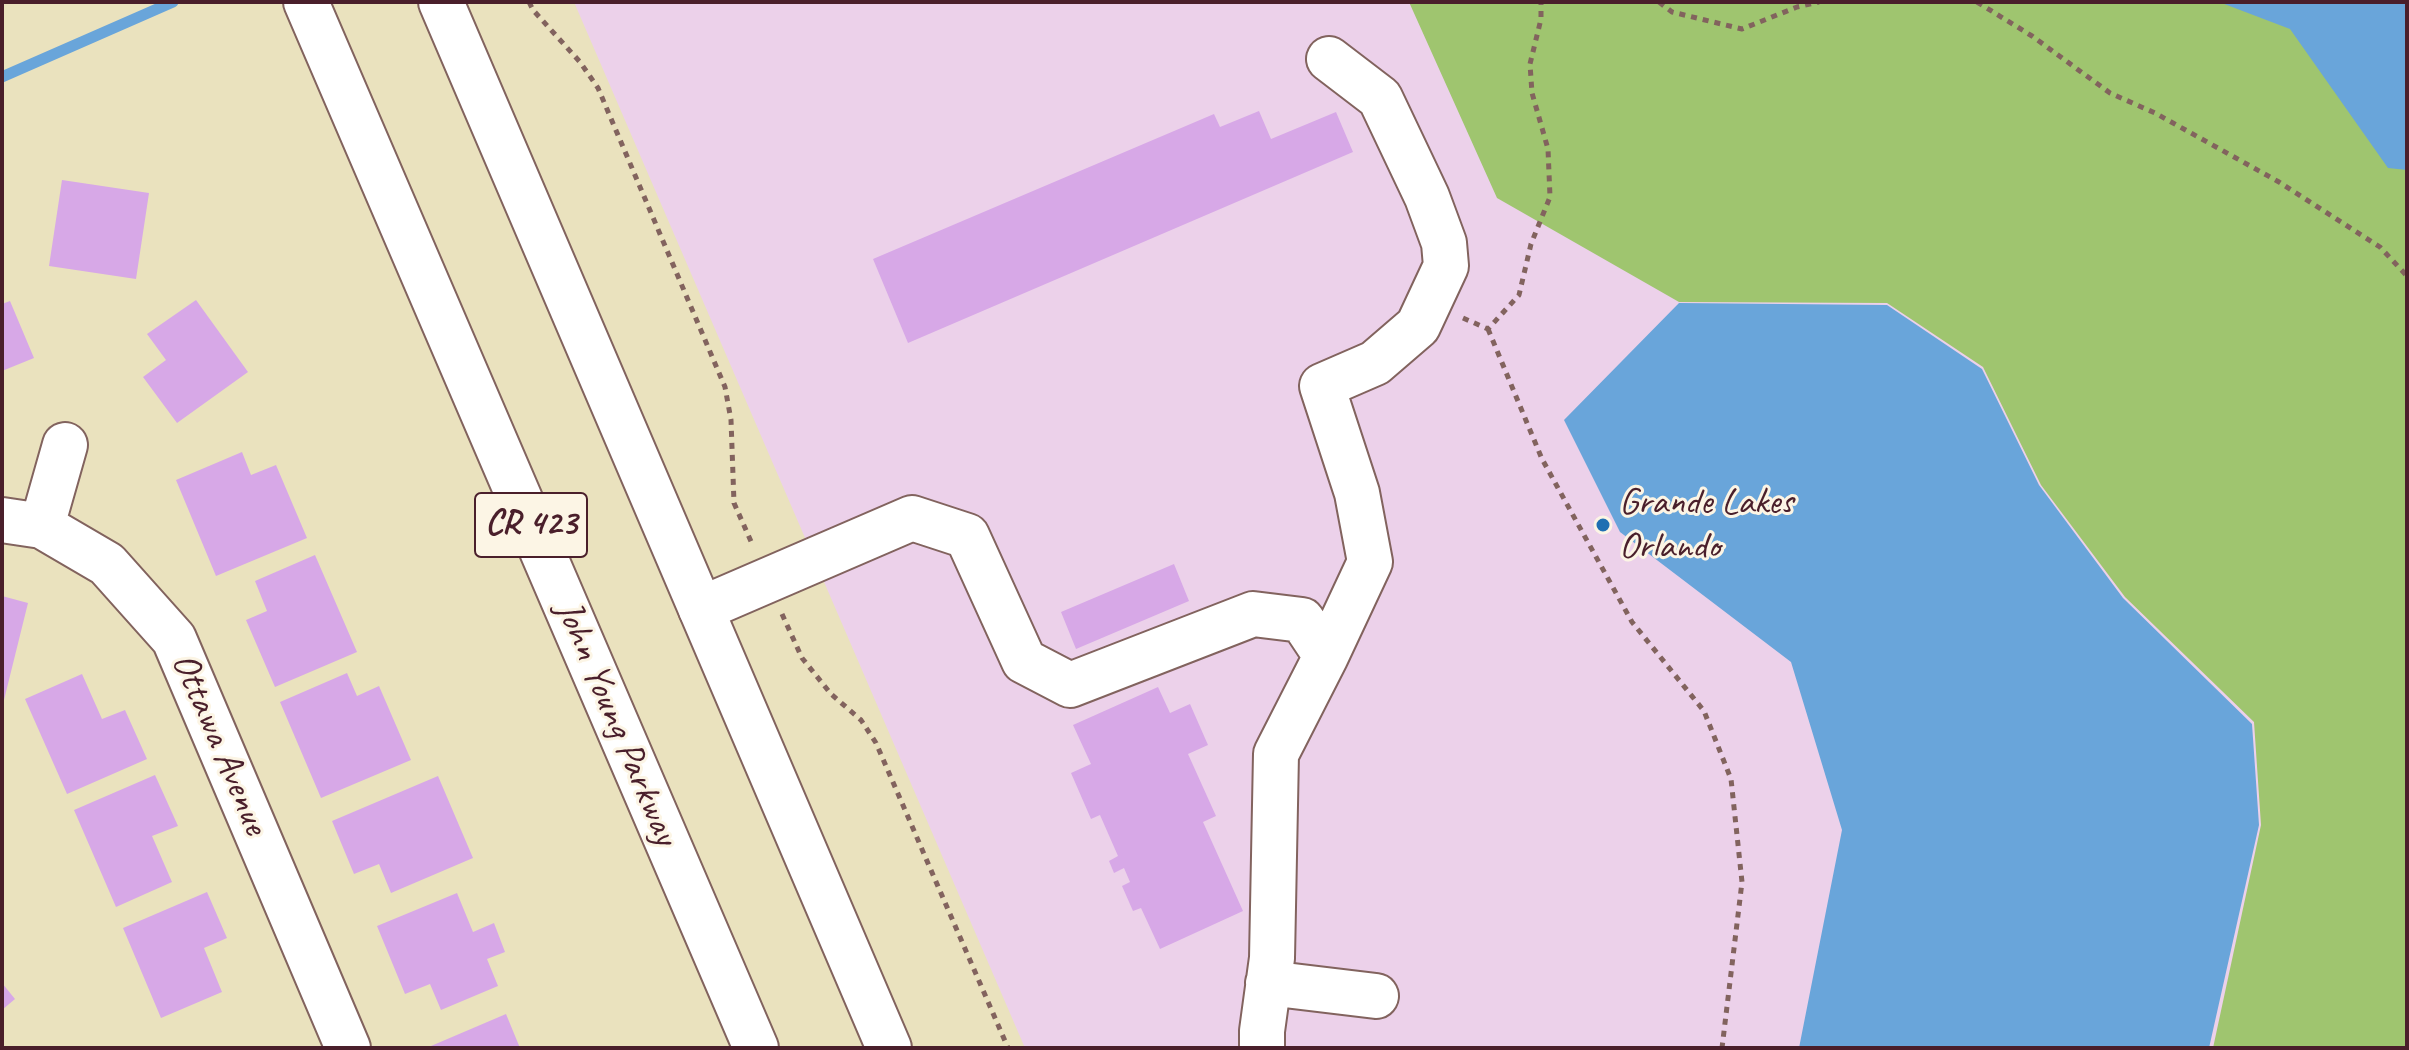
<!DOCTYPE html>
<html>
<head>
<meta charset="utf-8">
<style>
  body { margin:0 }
  #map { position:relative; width:2409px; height:1050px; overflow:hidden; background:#eae2be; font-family:Caveat,sans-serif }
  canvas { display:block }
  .frame { position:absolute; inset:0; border:4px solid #4a1f2b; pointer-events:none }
</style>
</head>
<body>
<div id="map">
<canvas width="2409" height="1050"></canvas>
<div class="frame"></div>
</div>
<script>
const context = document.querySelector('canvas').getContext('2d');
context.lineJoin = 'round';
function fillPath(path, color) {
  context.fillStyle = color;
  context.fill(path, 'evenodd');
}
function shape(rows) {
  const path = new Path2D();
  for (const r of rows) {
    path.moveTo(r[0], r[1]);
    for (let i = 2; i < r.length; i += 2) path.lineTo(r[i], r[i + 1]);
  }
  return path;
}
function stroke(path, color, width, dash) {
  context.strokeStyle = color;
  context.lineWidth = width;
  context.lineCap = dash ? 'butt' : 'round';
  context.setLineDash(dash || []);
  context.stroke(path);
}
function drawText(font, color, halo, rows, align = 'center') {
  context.font = font + ' Caveat,sans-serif';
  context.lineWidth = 6;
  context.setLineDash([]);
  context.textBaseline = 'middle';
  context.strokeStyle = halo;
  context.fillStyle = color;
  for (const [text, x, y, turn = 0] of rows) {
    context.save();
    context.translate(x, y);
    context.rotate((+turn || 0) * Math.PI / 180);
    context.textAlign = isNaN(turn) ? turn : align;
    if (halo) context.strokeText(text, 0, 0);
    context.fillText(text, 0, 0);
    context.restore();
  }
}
fillPath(shape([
  [574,2,2407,2,2407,1048,1025,1048]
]), '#ecd1ea');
fillPath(shape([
  [1409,2,2407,2,2407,1048,2213,1048,2261,825,2254,722,2125,597,2041,485,1983,367,1887,303,1679,302,1497,198]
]), '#9fc56f');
fillPath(shape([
  [2219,2,2407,2,2407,170,2388,168,2290,29],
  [1679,303,1887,305,1982,369,2039,485,2123,598,2252,724,2259,825,2209,1048,1799,1048,1842,830,1791,662,1620,532,1564,420]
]), '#69a5da');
stroke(shape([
  [2,77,173,2]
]), '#69a5da', 11);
fillPath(shape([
  [1259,111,1271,139,1336,112,1353,152,908,343,873,259,1214,114,1220,127],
  [62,180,149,193,136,279,49,266],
  [196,300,248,372,177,423,143,377,166,360,147,334],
  [10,301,34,358,2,371,2,304],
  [242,452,251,475,276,465,307,538,216,576,176,480],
  [315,555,357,652,275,687,246,620,267,611,255,581],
  [1174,564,1189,601,1076,649,1061,612],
  [2,596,28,603,3,704,2,704],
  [347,673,357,696,379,686,411,760,321,798,280,702],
  [82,674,102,719,125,710,147,759,67,794,25,699],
  [1158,687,1170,713,1190,704,1208,745,1188,754,1216,816,1203,822,1243,911,1160,949,1141,908,1133,911,1122,886,1130,882,1124,868,1114,873,1109,861,1118,856,1100,815,1091,819,1071,773,1091,764,1073,725],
  [155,775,178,826,152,836,172,882,116,907,74,810],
  [438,776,473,858,391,893,379,864,354,874,332,821],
  [207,892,227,938,204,948,222,992,161,1018,123,928],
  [457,893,473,932,494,923,505,952,487,959,498,986,441,1010,430,984,405,994,377,926],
  [2,983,15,999,2,1010],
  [506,1014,520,1048,432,1048,431,1046]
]), '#d7a8e7');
const minor = shape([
  [2,520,42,526,107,564,174,639,348,1048],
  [42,526,65,445],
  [701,609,912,518,967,536,1024,661,1070,685,1253,614,1302,620,1326,656],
  [1268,983,1376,996],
  [1262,1048,1262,1031,1272,958,1276,754,1326,656,1370,562,1357,493,1322,386,1375,363,1418,326,1446,266,1444,243,1427,197,1380,98,1329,59]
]);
const highway = shape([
  [306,2,756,1048],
  [441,2,889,1048]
]);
stroke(minor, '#82635e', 48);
stroke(highway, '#82635e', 48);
stroke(shape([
  [529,2,533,10,580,62,598,88,725,387,731,420,734,503,753,546],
  [1659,2,1672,12,1742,29,1797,7,1819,2],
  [1977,2,2032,36,2110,93,2155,113,2279,182,2380,247,2407,276],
  [1463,318,1488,329,1519,295,1531,244,1550,197,1548,149,1532,93,1530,64,1541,19,1541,2],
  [1488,329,1542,459,1632,622,1704,711,1731,779,1742,882,1722,1048],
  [782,614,802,658,831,694,861,720,876,743,1008,1048]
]), '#82635e', 5, [6, 6]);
stroke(minor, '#fff', 44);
stroke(highway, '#fff', 44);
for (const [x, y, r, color] of [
  [1603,525,8,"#1f6fb2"]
]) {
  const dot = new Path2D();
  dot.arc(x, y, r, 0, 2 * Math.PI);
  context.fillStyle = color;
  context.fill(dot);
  stroke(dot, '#fcf5e5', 3);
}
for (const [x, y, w] of [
  [531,525,112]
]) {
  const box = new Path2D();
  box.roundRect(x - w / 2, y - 32, w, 64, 6);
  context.fillStyle = '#fcf5e5';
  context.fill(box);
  stroke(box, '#4a1f2b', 2);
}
drawText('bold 36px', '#4a1f2b', null, [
  ["CR 423",531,525]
]);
drawText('38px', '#4a1f2b', '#fcf5e5', [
  ["Grande Lakes",1619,503],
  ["Orlando",1619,547]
], 'left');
drawText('38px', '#4a1f2b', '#fcf5e5', [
  ["John Young Parkway",616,723,67],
  ["Ottawa Avenue",219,744,67]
]);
</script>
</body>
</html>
